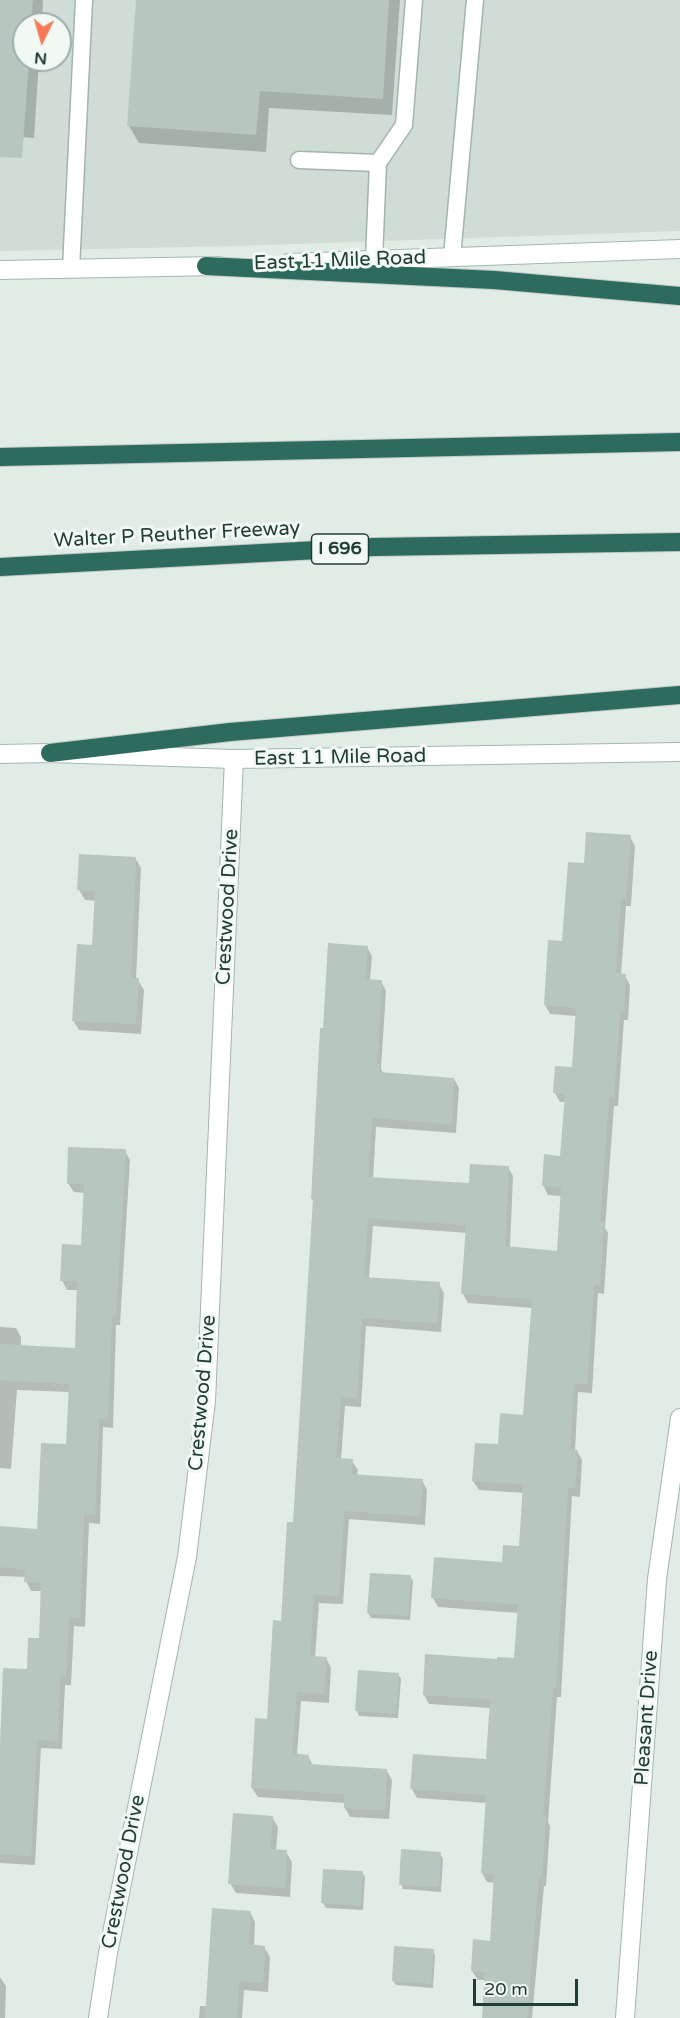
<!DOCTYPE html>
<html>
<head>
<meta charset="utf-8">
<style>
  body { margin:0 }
  #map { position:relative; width:680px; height:2018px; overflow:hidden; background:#e2ece7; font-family:"Varela Round",sans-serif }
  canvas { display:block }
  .north { position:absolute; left:12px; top:12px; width:60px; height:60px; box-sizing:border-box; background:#f2f9f5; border:2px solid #9eaea9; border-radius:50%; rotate:185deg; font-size:16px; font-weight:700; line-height:24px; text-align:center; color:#213e36 }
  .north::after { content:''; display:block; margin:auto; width:21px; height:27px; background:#f67a56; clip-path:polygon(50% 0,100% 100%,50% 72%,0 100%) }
  .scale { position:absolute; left:473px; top:1979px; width:105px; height:27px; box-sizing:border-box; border:3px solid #213e36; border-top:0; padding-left:8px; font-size:18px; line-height:21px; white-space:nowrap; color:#213e36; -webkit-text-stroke:4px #f2f9f5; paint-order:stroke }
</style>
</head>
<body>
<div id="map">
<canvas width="680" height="2018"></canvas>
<div class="north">N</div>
<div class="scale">20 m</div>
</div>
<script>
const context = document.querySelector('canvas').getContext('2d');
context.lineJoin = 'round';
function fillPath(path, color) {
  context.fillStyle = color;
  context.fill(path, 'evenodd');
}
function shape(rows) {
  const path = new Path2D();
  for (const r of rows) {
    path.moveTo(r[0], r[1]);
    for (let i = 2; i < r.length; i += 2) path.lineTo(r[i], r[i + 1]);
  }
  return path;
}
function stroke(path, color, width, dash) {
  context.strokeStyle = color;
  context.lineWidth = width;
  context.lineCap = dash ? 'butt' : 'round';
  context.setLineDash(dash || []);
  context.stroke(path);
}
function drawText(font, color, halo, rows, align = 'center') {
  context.font = font + ' "Varela Round",sans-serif';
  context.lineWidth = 6;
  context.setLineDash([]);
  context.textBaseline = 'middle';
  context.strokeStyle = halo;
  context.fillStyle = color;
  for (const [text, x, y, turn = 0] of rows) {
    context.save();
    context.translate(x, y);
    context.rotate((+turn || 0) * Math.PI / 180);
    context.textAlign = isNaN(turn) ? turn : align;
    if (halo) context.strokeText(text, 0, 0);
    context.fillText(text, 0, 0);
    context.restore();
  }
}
fillPath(shape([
  [0,0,680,0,680,231,235,246,0,251],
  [24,24,60,24,60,60,24,60]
]), '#d0dcd6');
fillPath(shape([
  [0,0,43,0,42,24,24,24,24,60,39,60,34,138,0,135],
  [137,0,400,0,392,115,269,108,266,152,139,143,129,126],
  [630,837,635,846,631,906,626,906,621,975,625,976,630,985,628,1020,624,1020,618,1106,614,1106,605,1228,608,1233,604,1294,598,1293,592,1393,578,1392,575,1451,577,1451,582,1460,580,1497,572,1496,561,1697,557,1697,548,1822,550,1826,546,1886,544,1886,532,2018,484,2018,486,1980,478,1980,472,1971,491,1942,495,1883,487,1882,482,1873,487,1803,417,1798,412,1789,487,1761,491,1708,429,1704,424,1695,499,1661,515,1660,519,1613,438,1607,433,1598,503,1564,521,1548,524,1493,479,1490,473,1481,499,1446,525,1417,533,1308,468,1303,463,1294,467,1233,373,1226,369,1278,439,1284,444,1293,441,1332,366,1326,361,1407,345,1406,341,1460,352,1461,358,1470,357,1476,422,1480,427,1490,425,1525,349,1519,343,1604,319,1603,315,1658,326,1658,331,1668,329,1703,301,1701,297,1755,308,1756,313,1766,387,1771,392,1780,389,1819,350,1817,345,1808,345,1803,258,1797,252,1788,268,1720,294,1524,314,1202,312,1199,324,1029,367,947,372,956,370,981,381,981,386,991,381,1069,384,1074,454,1079,459,1088,456,1133,376,1127,373,1179,471,1184,508,1167,513,1176,510,1248,559,1252,562,1196,548,1195,543,1185,562,1157,566,1102,560,1102,555,1093,573,1069,576,1016,550,1014,545,1005,585,865],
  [135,858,141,868,136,980,138,980,144,990,141,1034,79,1030,73,1020,93,946,96,901,85,900,79,890],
  [125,1151,130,1160,120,1325,116,1325,113,1428,103,1427,100,1524,89,1523,85,1627,74,1626,71,1685,65,1685,62,1749,41,1748,35,1865,0,1863,0,1757,40,1640,43,1591,31,1591,26,1581,26,1577,0,1576,0,1528,39,1530,68,1445,70,1392,17,1390,11,1469,0,1468,0,1327,16,1328,21,1337,21,1347,76,1349,78,1290,67,1290,62,1280,83,1247,85,1193,74,1192,68,1183],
  [371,1574,410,1576,413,1581,410,1620,371,1618,368,1613],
  [398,1674,401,1679,398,1718,359,1716,357,1711],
  [272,1817,278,1827,276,1851,286,1852,292,1862,290,1897,236,1893,230,1883],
  [440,1854,443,1859,441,1892,403,1889,401,1884],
  [362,1872,365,1877,363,1910,326,1908,323,1903],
  [250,1912,255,1922,254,1946,264,1947,270,1957,268,1992,244,1990,242,2018,199,2018,200,2006,207,2006],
  [433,1950,435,1955,433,1988,396,1985,393,1981],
  [0,1977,6,1986,5,2018,0,2018]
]), '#0003');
fillPath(shape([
  [0,0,33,0,31,24,24,24,24,60,29,60,22,158,0,157],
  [136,0,389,0,383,99,260,91,256,135,127,126],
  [586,832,631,835,626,898,621,897,616,973,626,974,624,1011,620,1011,614,1097,609,1097,600,1222,604,1222,600,1285,594,1285,587,1384,574,1383,570,1449,578,1450,575,1488,568,1488,556,1688,553,1688,543,1815,546,1815,542,1878,539,1877,527,2018,482,2018,485,1972,471,1971,473,1939,490,1941,494,1874,481,1873,486,1795,410,1789,413,1754,486,1759,490,1699,423,1695,425,1654,497,1659,497,1657,514,1658,518,1604,431,1598,434,1557,502,1562,503,1545,519,1546,523,1484,472,1481,475,1443,498,1444,500,1413,523,1415,532,1299,461,1294,466,1225,368,1218,364,1277,440,1282,437,1323,362,1318,357,1398,341,1397,336,1458,353,1459,352,1474,423,1479,420,1516,344,1511,339,1596,314,1594,310,1656,327,1657,324,1694,297,1692,292,1753,309,1755,308,1764,387,1769,385,1810,344,1808,344,1794,251,1788,255,1718,267,1719,273,1620,281,1621,287,1522,293,1522,313,1199,311,1199,320,1028,323,1028,328,943,368,946,365,979,382,980,377,1064,380,1064,379,1072,454,1078,452,1124,372,1118,368,1177,469,1183,470,1164,509,1166,505,1246,557,1251,561,1187,542,1186,544,1154,560,1156,565,1094,553,1093,555,1066,572,1067,576,1008,544,1005,548,940,562,941,568,862,584,863],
  [79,854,136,857,131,978,139,978,136,1024,72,1021,77,944,92,945,95,891,77,890],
  [68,1147,126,1149,116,1316,112,1316,108,1419,99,1419,95,1515,84,1515,80,1618,69,1617,66,1676,60,1676,58,1741,37,1740,31,1856,0,1854,0,1745,3,1668,27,1669,28,1638,39,1638,41,1583,24,1582,25,1569,0,1567,0,1526,37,1529,41,1443,66,1444,69,1384,0,1380,0,1344,75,1348,77,1281,60,1281,62,1244,81,1245,84,1184,67,1184],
  [370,1573,411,1575,408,1616,367,1613],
  [358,1670,399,1673,396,1714,355,1711],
  [233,1813,273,1816,270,1849,287,1850,285,1888,228,1884],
  [401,1849,441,1852,439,1887,399,1885],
  [323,1869,363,1871,361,1906,321,1903],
  [212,1908,251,1911,248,1944,265,1946,263,1983,239,1981,237,2018,205,2018],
  [394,1946,434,1949,431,1984,392,1981]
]), '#b7c7c0');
const lane = shape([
  [299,160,378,163],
  [452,257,475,0],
  [374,260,378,163,404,125,414,0],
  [71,269,84,0]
]);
const street = shape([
  [98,2018,108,1953,187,1557,206,1401,234,759],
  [625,2018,657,1579,680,1418]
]);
const secondary = shape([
  [289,263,680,249],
  [0,270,219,266],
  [0,754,50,753,234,759,680,752]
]);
const highway = shape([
  [206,266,494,280,680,296],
  [0,457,680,442],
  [0,567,374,547,680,542],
  [50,753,230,732,680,695]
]);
stroke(lane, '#a4b4ae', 19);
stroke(street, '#a4b4ae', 20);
stroke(secondary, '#a0b9af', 20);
stroke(highway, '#c1c9c7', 20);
stroke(lane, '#fff', 16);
stroke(street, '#fff', 18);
stroke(secondary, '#fff', 18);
stroke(highway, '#2c6b5d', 18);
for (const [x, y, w] of [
  [340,549,57]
]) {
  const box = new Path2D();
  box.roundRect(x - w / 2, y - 15, w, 30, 4.5);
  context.fillStyle = '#f2f9f5';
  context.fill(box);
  stroke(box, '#213e36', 1.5);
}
drawText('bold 18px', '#213e36', null, [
  ["I 696",340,549]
]);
drawText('20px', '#213e36', '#f2f9f5', [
  ["East 11 Mile Road",340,261,-2],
  ["Walter P Reuther Freeway",177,535,-3],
  ["East 11 Mile Road",340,758,-1],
  ["Crestwood Drive",228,907,-87],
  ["Crestwood Drive",203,1393,-85],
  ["Pleasant Drive",647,1718,-86],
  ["Crestwood Drive",124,1872,-79]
]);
</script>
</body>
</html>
